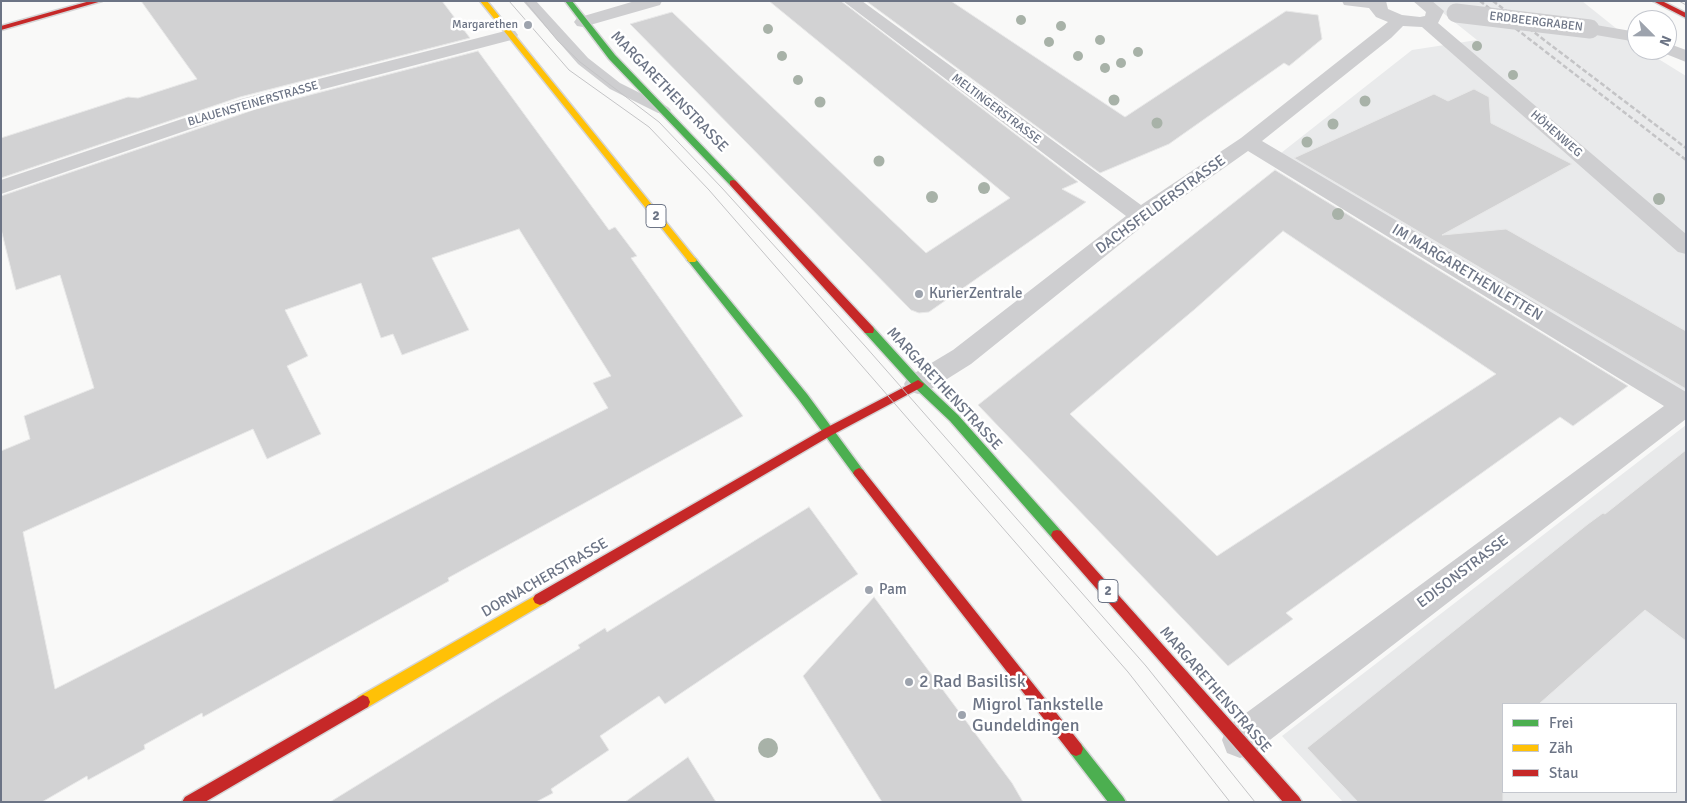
<!DOCTYPE html>
<html>
<head>
<meta charset="utf-8">
<style>
  body { margin:0 }
  #map { position:relative; width:1687px; height:803px; overflow:hidden; background:#f9f9f8; font-family:Signika,sans-serif }
  canvas { display:block }
  .frame { position:absolute; inset:0; border:2px solid #6c7485; pointer-events:none }
  .legend { position:absolute; left:1502px; top:703px; width:175px; height:90px; box-sizing:border-box; background:#fff; border:1px solid #c4c7ce; margin:0; padding:6px 9px; list-style:none; font-size:15px; color:#6c7485 }
  .legend li { display:flex; align-items:center; gap:10px; height:25px }
  .legend b { width:25px; border:1px solid #c4c7ce }
  .north { position:absolute; left:1627px; top:10px; width:50px; height:50px; box-sizing:border-box; background:#fff; border:1px solid #c4c7ce; border-radius:50%; rotate:113deg; font-size:14px; font-weight:700; line-height:20px; text-align:center; color:#6c7485 }
  .north::after { content:''; display:block; margin:auto; width:18px; height:22px; background:#9da3ad; clip-path:polygon(50% 0,100% 100%,50% 72%,0 100%) }
</style>
</head>
<body>
<div id="map">
<canvas width="1687" height="803"></canvas>
<div class="frame"></div>
<ul class="legend">
<li><b style="height:6px;background:#4caf50"></b>Frei</li>
<li><b style="height:6px;background:#ffc107"></b>Zäh</li>
<li><b style="height:6px;background:#c62828"></b>Stau</li>
</ul>
<div class="north">N</div>
</div>
<script>
const context = document.querySelector('canvas').getContext('2d');
context.lineJoin = 'round';
function fillPath(path, color) {
  context.fillStyle = color;
  context.fill(path, 'evenodd');
}
function shape(rows) {
  const path = new Path2D();
  for (const r of rows) {
    path.moveTo(r[0], r[1]);
    for (let i = 2; i < r.length; i += 2) path.lineTo(r[i], r[i + 1]);
  }
  return path;
}
function stroke(path, color, width, dash) {
  context.strokeStyle = color;
  context.lineWidth = width;
  context.lineCap = dash ? 'butt' : 'round';
  context.setLineDash(dash || []);
  context.stroke(path);
}
function drawText(font, color, halo, rows, align = 'center') {
  context.font = font + ' Signika,sans-serif';
  context.lineWidth = 5;
  context.setLineDash([]);
  context.textBaseline = 'middle';
  context.strokeStyle = halo;
  context.fillStyle = color;
  for (const [text, x, y, turn = 0] of rows) {
    context.save();
    context.translate(x, y);
    context.rotate((+turn || 0) * Math.PI / 180);
    context.textAlign = isNaN(turn) ? turn : align;
    if (halo) context.strokeText(text, 0, 0);
    context.fillText(text, 0, 0);
    context.restore();
  }
}
fillPath(shape([
  [1428,1,1582,1,1637,45,1637,50,1644,50,1686,76,1686,398,1281,153,1412,50,1477,40],
  [1686,425,1686,802,1343,802,1282,736],
  [1503,704,1676,704,1676,792,1503,792]
]), '#e9eaeb');
const building = shape([
  [141,1,442,1,470,38,240,97,1,178,1,138,128,97,138,98,197,79,141,1],
  [769,1,841,1,1078,182,1062,189,1086,202,929,312,919,313,911,310,630,24,672,12,926,253,1010,198,769,1],
  [866,1,951,1,1125,117,1286,11,1318,15,1322,39,1289,66,1284,63,1169,144,1100,173,866,1],
  [478,51,609,230,615,227,637,256,631,258,743,416,448,578,449,581,203,717,202,713,144,745,145,749,88,780,87,776,42,802,1,802,1,451,30,439,24,416,94,388,60,275,16,290,1,229,1,196,256,109,478,51],
  [519,229,611,376,593,383,608,408,55,689,23,532,253,429,267,459,321,434,287,366,308,356,285,310,361,283,381,338,393,334,402,355,469,330,432,258,519,229],
  [1474,89,1489,97,1491,123,1572,164,1442,235,1506,229,1686,331,1686,389,1294,158,1434,94,1448,101,1474,89],
  [1275,170,1628,386,1573,426,1560,417,1286,613,1293,619,1228,666,978,405,1275,170],
  [1283,231,1496,374,1217,556,1070,414,1195,309,1283,231],
  [1686,450,1686,641,1645,610,1539,704,1503,704,1503,802,1358,802,1307,748,1588,524,1603,513,1605,514,1686,450],
  [809,507,858,574,665,704,659,696,600,736,609,750,551,789,553,793,536,802,330,802,580,648,578,645,605,628,607,632,809,507],
  [874,597,1012,783,1023,802,882,802,803,676,874,597],
  [688,757,716,802,625,802,688,757]
]);
fillPath(building, '#d2d2d3');
stroke(building, '#e8e8e8', 1);
const fast = shape([
  [565,1,572,1,615,55,736,181,736,185,730,185,609,59,565,1],
  [692,257,695,258,807,394,863,470,865,473,863,476,859,478,855,476,799,400,689,262,687,260,692,257],
  [869,326,873,327,922,381,958,415,1061,531,1063,535,1061,539,1057,540,1053,539,950,421,914,387,865,333,864,330,865,327,869,326],
  [1076,742,1081,744,1123,797,1126,802,1108,802,1071,754,1069,749,1071,744,1076,742]
]);
const slow = shape([
  [480,1,487,1,695,258,697,260,695,262,689,262,480,1],
  [540,593,545,595,547,599,545,603,368,707,363,709,358,707,356,702,358,697,540,593]
]);
const jam = shape([
  [90,1,102,1,1,30,1,26,90,1],
  [1653,1,1662,1,1686,13,1686,18,1653,1],
  [733,180,736,181,873,327,874,330,873,333,865,333,730,185,730,181,733,180],
  [918,380,924,384,922,387,832,435,545,603,540,605,535,603,533,599,535,595,824,429,918,380],
  [859,468,863,470,1081,744,1083,749,1081,754,1076,756,1071,754,855,476,853,473,855,470,859,468],
  [1057,530,1061,531,1299,797,1302,802,1283,802,1053,539,1051,535,1053,531,1057,530],
  [363,695,368,697,370,702,368,707,205,802,182,802,185,797,363,695]
]);
stroke(fast, '#d5d5d6', 3);
stroke(slow, '#d5d5d6', 3);
stroke(jam, '#d5d5d6', 3);
fillPath(shape([
  [523,1,536,1,588,58,620,83,668,107,671,110,668,113,658,113,610,89,578,64,523,1]
]), '#ceced0');
fillPath(shape([
  [635,1,662,1,660,5,583,27,577,26,574,22,577,18,635,1],
  [843,1,862,1,1141,205,1241,138,1388,22,1376,17,1369,8,1344,5,1342,1,1386,1,1388,9,1402,15,1420,17,1425,16,1426,12,1413,1,1432,1,1444,11,1438,23,1686,234,1686,254,1678,252,1422,27,1403,26,1391,38,1262,141,1686,392,1686,419,1253,753,1240,758,1227,753,1222,740,1227,727,1664,406,1248,151,1149,221,971,364,928,391,918,394,908,391,904,384,908,377,953,350,1126,216,843,1],
  [1590,24,1637,32,1637,42,1584,33,1581,29,1584,25,1590,24],
  [509,30,515,31,518,35,515,39,255,107,1,194,1,180,241,99,509,30],
  [1667,43,1686,50,1686,62,1661,52,1659,50,1667,50,1667,43]
]), '#ceced0');
fillPath(fast, '#4caf50');
fillPath(slow, '#ffc107');
fillPath(jam, '#c62828');
stroke(shape([
  [509,1,569,70,649,127,709,190,1128,672,1230,802],
  [525,1,558,41,580,62,659,122,722,188,865,346,1146,666,1255,802],
  [1679,1,1686,5]
]), '#c4c4c6', 1);
stroke(shape([
  [1480,1,1686,160],
  [1493,1,1686,148]
]), '#c4c4c6', 2.5, [5, 2.5]);
stroke(shape([
  [1456,13,1590,29]
]), '#ceced0', 19);
context.fillStyle = '#a8b2a8';
for (const [x, y, r] of [
  [1021,20,5],
  [1061,26,5],
  [768,29,5],
  [1100,40,5],
  [1049,42,5],
  [1477,46,5],
  [1138,52,5],
  [782,56,5],
  [1078,56,5],
  [1121,63,5],
  [1105,68,5],
  [1513,75,5],
  [798,80,5],
  [1114,100,5.5],
  [1365,101,5.5],
  [820,102,5.5],
  [1157,123,5.5],
  [1333,124,5.5],
  [1307,142,5.5],
  [879,161,5.5],
  [984,188,6],
  [932,197,6],
  [1659,199,6],
  [1338,214,6],
  [768,748,10]
]) {
  context.beginPath();
  context.arc(x, y, r, 0, 2 * Math.PI);
  context.fill();
}
for (const [x, y, r, color] of [
  [528,25,5,"#9da3ad"],
  [919,294,5,"#9da3ad"],
  [869,590,5,"#9da3ad"],
  [909,682,5,"#9da3ad"],
  [962,715,5,"#9da3ad"]
]) {
  const dot = new Path2D();
  dot.arc(x, y, r, 0, 2 * Math.PI);
  context.fillStyle = color;
  context.fill(dot);
  stroke(dot, '#fff', 2);
}
drawText('12px', '#6c7485', '#fff', [
  ["ERDBEERGRABEN",1536,22,7],
  ["BLAUENSTEINERSTRASSE",253,104,-16],
  ["MELTINGERSTRASSE",996,109,37],
  ["HÖHENWEG",1556,134,41]
]);
drawText('12px', '#6c7485', '#fff', [
  ["Margarethen",518,25]
], 'right');
for (const [x, y, w] of [
  [656,216,20],
  [1108,591,20]
]) {
  const box = new Path2D();
  box.roundRect(x - w / 2, y - 11.5, w, 23, 4);
  context.fillStyle = '#fff';
  context.fill(box);
  stroke(box, '#6c7485', 1);
}
drawText('bold 14px', '#6c7485', null, [
  ["2",656,216],
  ["2",1108,591]
]);
drawText('15px', '#6c7485', '#fff', [
  ["MARGARETHENSTRASSE",669,92,46],
  ["DACHSFELDERSTRASSE",1161,205,-36],
  ["IM MARGARETHENLETTEN",1467,273,31],
  ["MARGARETHENSTRASSE",944,389,47],
  ["EDISONSTRASSE",1463,572,-37],
  ["DORNACHERSTRASSE",545,578,-30],
  ["MARGARETHENSTRASSE",1215,690,49]
]);
drawText('15px', '#6c7485', '#fff', [
  ["KurierZentrale",929,294],
  ["Pam",879,590]
], 'left');
drawText('18px', '#6c7485', '#fff', [
  ["2 Rad Basilisk",919,682],
  ["Migrol Tankstelle",972,705],
  ["Gundeldingen",972,726]
], 'left');
</script>
</body>
</html>
